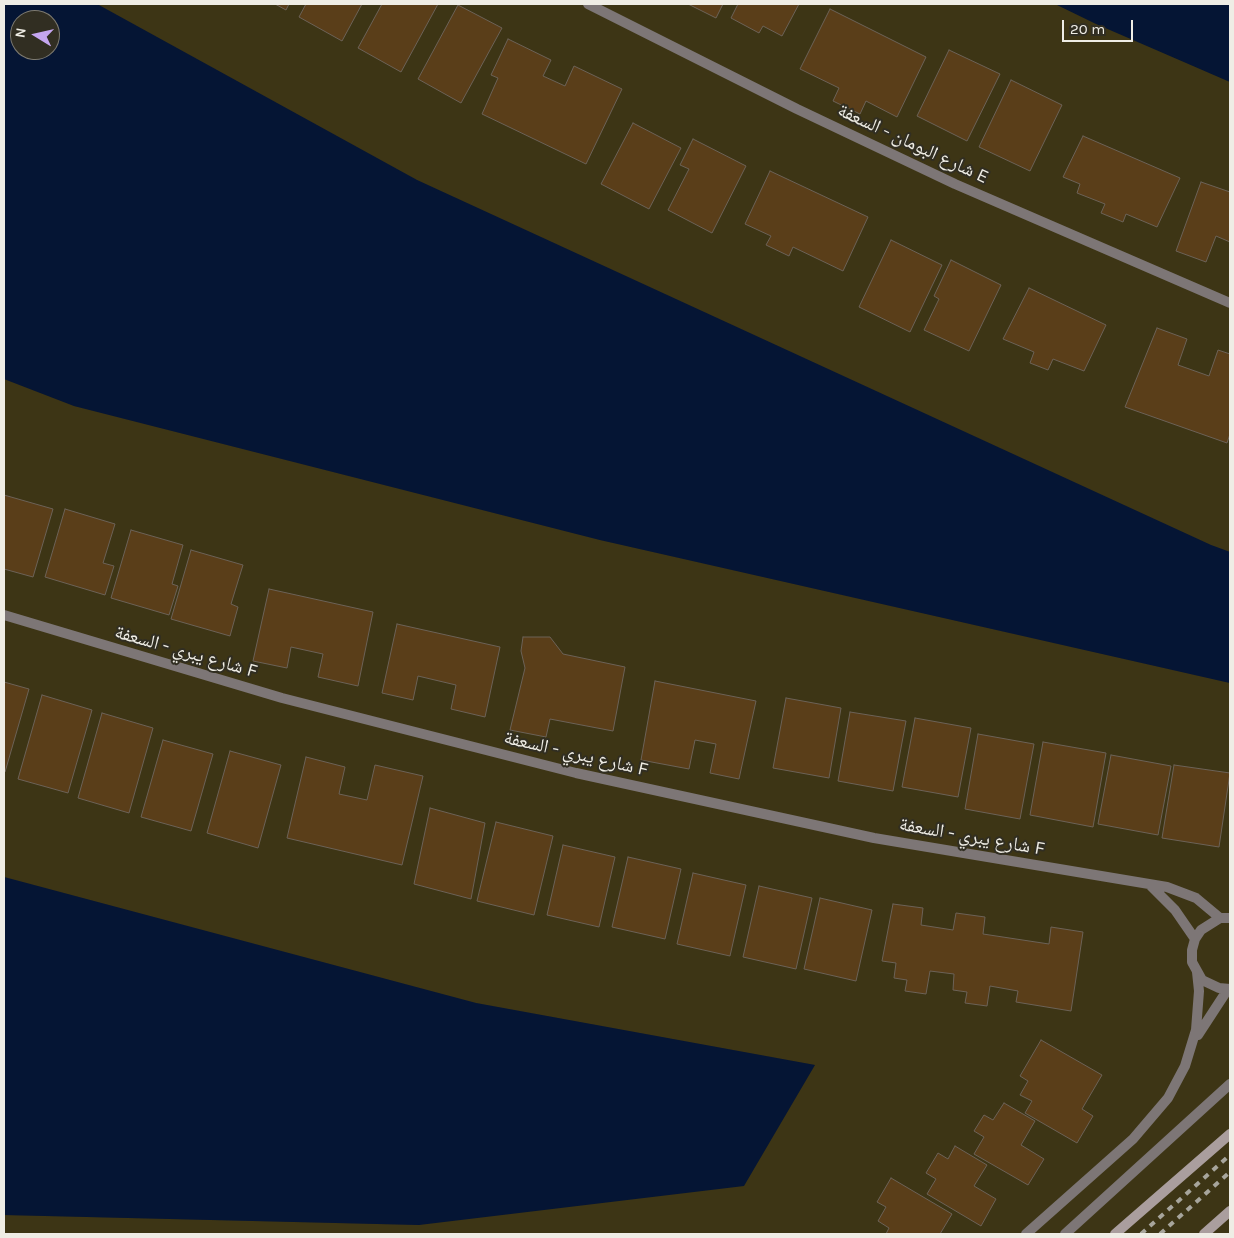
<!DOCTYPE html>
<html>
<head>
<meta charset="utf-8">
<style>
  body { margin:0 }
  #map { position:relative; width:1234px; height:1238px; overflow:hidden; background:#312e22; font-family:Karla,sans-serif }
  canvas { display:block }
  .frame { position:absolute; inset:0; border:5px solid #efede5; pointer-events:none }
  .north { position:absolute; left:10px; top:10px; width:50px; height:50px; box-sizing:border-box; background:#312e22; border:1px solid #7d7a70; border-radius:50%; rotate:279deg; font-size:14px; font-weight:700; line-height:20px; text-align:center; color:#efede5 }
  .north::after { content:''; display:block; margin:auto; width:18px; height:22px; background:#c5a6f0; clip-path:polygon(50% 0,100% 100%,50% 72%,0 100%) }
  .scale { position:absolute; left:1062px; top:20px; width:71px; height:22px; box-sizing:border-box; border:2px solid #efede5; border-top:0; padding-left:6px; font-size:15px; line-height:18px; white-space:nowrap; color:#efede5; -webkit-text-stroke:4px #312e22; paint-order:stroke }
</style>
</head>
<body>
<div id="map">
<canvas width="1234" height="1238"></canvas>
<div class="frame"></div>
<div class="north">N</div>
<div class="scale">20 m</div>
</div>
<script>
const context = document.querySelector('canvas').getContext('2d');
context.lineJoin = 'round';
function fillPath(path, color) {
  context.fillStyle = color;
  context.fill(path, 'evenodd');
}
function shape(rows) {
  const path = new Path2D();
  for (const r of rows) {
    path.moveTo(r[0], r[1]);
    for (let i = 2; i < r.length; i += 2) path.lineTo(r[i], r[i + 1]);
  }
  return path;
}
function stroke(path, color, width, dash) {
  context.strokeStyle = color;
  context.lineWidth = width;
  context.lineCap = dash ? 'butt' : 'round';
  context.setLineDash(dash || []);
  context.stroke(path);
}
function drawText(font, color, halo, rows, align = 'center') {
  context.font = font + ' Karla,"Noto Naskh Arabic",sans-serif';
  context.lineWidth = 4;
  context.setLineDash([]);
  context.textBaseline = 'middle';
  context.strokeStyle = halo;
  context.fillStyle = color;
  for (const [text, x, y, turn = 0] of rows) {
    context.save();
    context.translate(x, y);
    context.rotate((+turn || 0) * Math.PI / 180);
    context.textAlign = isNaN(turn) ? turn : align;
    if (halo) context.strokeText(text, 0, 0);
    context.fillText(text, 0, 0);
    context.restore();
  }
}
fillPath(shape([
  [97,4,1055,4,1230,82,1230,552,1211,545,417,180],
  [4,379,74,406,600,540,1230,683,1230,1234,4,1234,4,1215,419,1225,815,1065,476,1003,4,877]
]), '#3d3515');
fillPath(shape([
  [4,4,97,4,417,180,1211,545,1230,552,1230,683,600,540,74,406,4,379],
  [20,20,50,20,50,50,20,50],
  [1055,4,1230,4,1230,82,1096,24],
  [4,877,476,1003,815,1065,744,1186,419,1225,4,1215]
]), '#051534');
const building = shape([
  [275,4,289,4,286,10,275,4],
  [306,4,362,4,342,41,299,17,306,4],
  [382,4,438,4,401,72,358,48,382,4],
  [688,4,723,4,716,18,688,4],
  [738,4,799,4,782,36,763,26,759,33,731,18,738,4],
  [458,5,502,28,461,103,418,79,458,5],
  [830,9,926,57,897,117,866,101,860,114,833,101,839,88,800,69,830,9],
  [508,39,551,60,543,76,565,86,574,66,622,89,586,164,482,114,498,78,491,75,508,39],
  [949,50,1000,74,967,141,917,116,949,50],
  [1011,80,1062,105,1030,171,979,147,1011,80],
  [633,123,681,148,649,209,601,184,633,123],
  [1083,136,1180,178,1157,227,1126,214,1123,222,1101,213,1105,204,1077,193,1080,184,1063,177,1083,136],
  [693,139,746,166,712,233,668,210,689,169,680,165,693,139],
  [770,171,868,217,843,271,793,247,789,256,766,245,771,236,745,224,770,171],
  [1201,182,1230,192,1230,242,1216,236,1206,262,1176,251,1201,182],
  [891,240,942,265,910,332,859,307,891,240],
  [951,260,1001,285,969,351,924,330,939,299,934,296,951,260],
  [1029,288,1106,325,1084,371,1053,359,1048,370,1030,363,1034,352,1003,339,1029,288],
  [1157,328,1187,339,1178,365,1209,376,1218,350,1230,354,1230,434,1227,443,1125,407,1157,328],
  [4,495,53,509,33,577,4,569,4,495],
  [65,509,115,524,103,563,114,566,105,595,45,577,65,509],
  [131,530,183,545,172,584,178,586,169,615,111,598,131,530],
  [191,550,243,565,231,604,238,607,230,636,171,619,191,550],
  [269,589,373,612,358,686,318,677,323,654,291,647,287,668,253,661,269,589],
  [397,624,500,647,485,717,451,709,456,685,418,676,413,700,382,693,397,624],
  [523,637,550,637,563,654,625,667,613,731,550,719,546,737,510,730,525,668,521,651,523,637],
  [655,681,756,701,739,779,710,773,716,744,695,740,689,769,641,760,655,681],
  [4,682,29,689,5,772,4,771,4,682],
  [42,695,92,710,68,793,18,779,42,695],
  [786,698,841,708,829,778,773,768,786,698],
  [850,712,906,721,893,791,838,781,850,712],
  [102,713,153,728,129,813,78,798,102,713],
  [915,718,971,728,958,797,902,787,915,718],
  [978,734,1034,744,1020,819,965,809,978,734],
  [163,740,213,754,191,831,141,817,163,740],
  [1043,742,1106,753,1093,827,1030,815,1043,742],
  [230,751,281,765,258,848,207,833,230,751],
  [1111,755,1171,766,1158,835,1098,824,1111,755],
  [306,757,345,767,339,794,367,800,375,765,423,776,402,865,287,838,306,757],
  [1174,765,1230,773,1219,847,1162,838,1174,765],
  [430,808,485,823,471,899,414,884,430,808],
  [496,822,553,836,534,915,477,901,496,822],
  [563,845,615,857,599,927,547,915,563,845],
  [628,857,681,869,665,939,612,927,628,857],
  [693,873,746,885,730,956,677,944,693,873],
  [759,886,812,898,796,969,743,957,759,886],
  [820,898,872,910,856,981,804,969,820,898],
  [893,904,923,908,921,925,953,930,956,913,985,917,983,934,1049,944,1051,927,1083,932,1071,1011,1016,1002,1018,991,990,986,987,1006,965,1003,967,992,953,990,954,974,930,971,926,994,905,991,907,980,894,978,896,963,882,961,893,904],
  [1041,1040,1102,1075,1082,1109,1093,1116,1077,1143,1025,1113,1032,1101,1020,1095,1028,1081,1020,1076,1041,1040],
  [1004,1103,1035,1121,1021,1145,1044,1159,1028,1185,974,1154,984,1137,974,1131,984,1115,993,1120,1004,1103],
  [955,1146,987,1165,974,1186,996,1199,981,1226,927,1194,936,1179,926,1173,938,1153,948,1159,955,1146],
  [891,1178,952,1214,940,1234,886,1234,889,1228,878,1221,886,1207,877,1202,891,1178]
]);
fillPath(building, '#5a3e19');
stroke(building, '#6c6257', 1);
stroke(shape([
  [588,4,797,109,955,184,1230,303],
  [4,615,282,698,576,773,874,838,1167,887,1196,898,1220,918],
  [1151,886,1175,910,1195,939],
  [1230,918,1220,918,1201,930,1195,939,1192,950,1192,962,1202,980,1219,988,1230,989],
  [1198,1035,1228,989],
  [1026,1234,1133,1139,1168,1098,1185,1066,1196,1030,1199,991,1197,972]
]), '#7d7676', 10);
stroke(shape([
  [1065,1234,1230,1084]
]), '#7d7676', 10);
stroke(shape([
  [1115,1234,1230,1134],
  [1204,1234,1230,1211]
]), '#aa9e9e', 10);
stroke(shape([
  [1141,1234,1230,1155],
  [1160,1234,1230,1172]
]), '#a7a59c', 4, [6, 6]);
drawText('19px', '#efede5', '#312e22', [
  ["شارع البومان - السعفة E",913,144,25],
  ["شارع يبري - السعفة F",186,652,16],
  ["شارع يبري - السعفة F",576,754,13],
  ["شارع يبري - السعفة F",972,837,10]
]);
</script>
</body>
</html>
